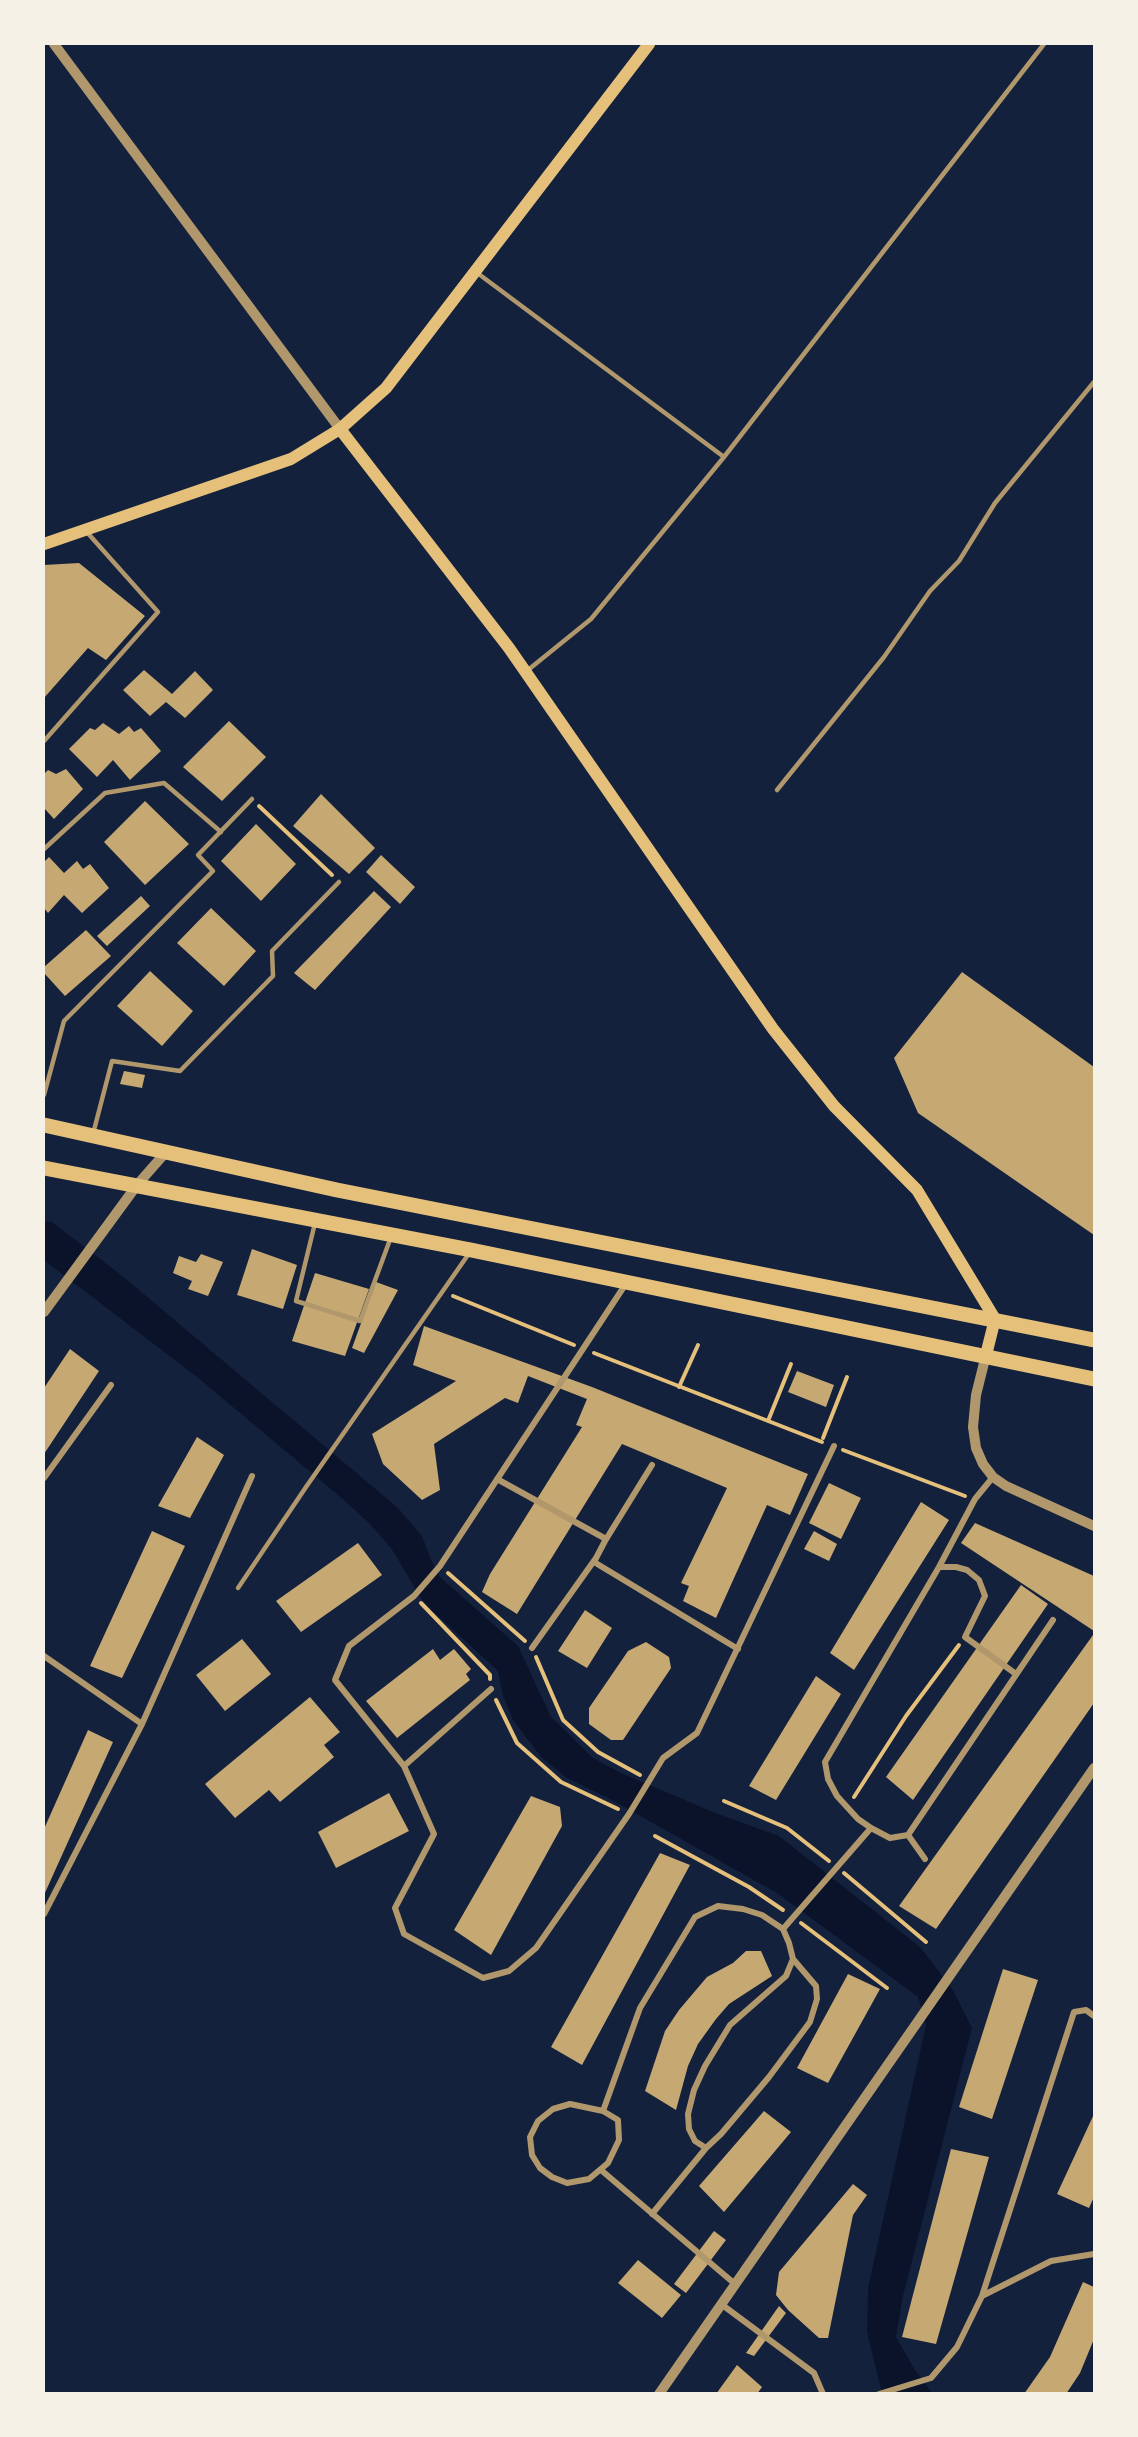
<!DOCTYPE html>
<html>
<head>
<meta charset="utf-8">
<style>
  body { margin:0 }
  #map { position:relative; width:1138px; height:2437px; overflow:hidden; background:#14213d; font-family:"Public Sans",sans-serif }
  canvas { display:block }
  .frame { position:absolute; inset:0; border:45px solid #f6f1e7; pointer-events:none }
</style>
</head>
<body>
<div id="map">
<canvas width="1138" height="2437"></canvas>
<div class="frame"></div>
</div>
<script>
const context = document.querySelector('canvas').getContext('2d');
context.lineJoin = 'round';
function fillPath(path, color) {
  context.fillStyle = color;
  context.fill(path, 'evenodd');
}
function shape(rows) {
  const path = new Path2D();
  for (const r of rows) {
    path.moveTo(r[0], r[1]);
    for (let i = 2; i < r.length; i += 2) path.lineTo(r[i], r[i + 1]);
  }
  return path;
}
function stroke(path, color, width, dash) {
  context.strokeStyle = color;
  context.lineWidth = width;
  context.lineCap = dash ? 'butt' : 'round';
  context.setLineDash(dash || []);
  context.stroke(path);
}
fillPath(shape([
  [44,1221,52,1222,121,1275,398,1508,422,1536,432,1562,441,1578,518,1646,551,1717,593,1758,623,1774,718,1814,779,1836,920,1947,953,1990,972,2028,903,2296,896,2337,915,2370,932,2393,882,2393,867,2332,868,2288,926,2025,918,1997,777,1893,610,1799,567,1778,541,1757,513,1720,503,1696,498,1671,424,1603,391,1548,370,1524,344,1500,197,1377,44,1260]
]), '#0b132b');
fillPath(shape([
  [79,563,145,616,106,660,88,648,44,698,44,565],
  [144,670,172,694,195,671,213,690,185,718,166,702,150,716,123,690],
  [229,721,266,757,222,801,183,767],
  [103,723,119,734,129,726,134,732,141,728,161,751,130,780,113,760,97,777,69,749,90,728,95,730],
  [66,769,83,789,54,819,44,808,44,774,48,770,56,774],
  [321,794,375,848,349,874,293,826],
  [145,801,189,844,145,885,104,842],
  [256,824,296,864,261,901,221,861],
  [381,855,415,887,400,904,366,872],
  [49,857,64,873,77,861,83,869,90,864,109,888,82,913,64,895,48,913,44,908,44,862],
  [374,891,391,907,315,990,294,973],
  [141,896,150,906,107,946,97,936],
  [211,908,256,951,224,986,177,943],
  [86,930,111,956,65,996,44,973,44,967],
  [150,971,193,1011,162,1046,117,1006],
  [962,972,1094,1067,1094,1235,918,1113,894,1058],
  [124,1071,145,1075,142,1088,120,1084],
  [252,1249,297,1265,283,1309,237,1295],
  [201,1254,223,1262,208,1296,188,1289,192,1281,173,1273,179,1256,196,1262],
  [315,1273,369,1289,345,1356,292,1341],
  [376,1282,398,1290,364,1353,352,1348],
  [424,1326,592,1387,808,1474,790,1515,767,1505,716,1618,683,1601,689,1586,681,1583,727,1488,622,1444,517,1614,482,1592,490,1574,582,1427,576,1425,587,1399,528,1376,518,1403,505,1398,434,1444,440,1490,422,1500,383,1464,372,1434,456,1381,413,1365],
  [70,1349,99,1371,44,1454,44,1388],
  [797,1371,834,1385,826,1407,788,1392],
  [197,1437,224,1455,190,1518,158,1506],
  [829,1483,861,1498,841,1539,809,1523],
  [921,1502,949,1520,854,1670,830,1653],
  [975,1523,1094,1576,1094,1631,961,1543],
  [152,1531,185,1546,122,1678,90,1666],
  [814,1531,837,1544,829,1561,804,1549],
  [358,1543,382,1575,301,1632,276,1601],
  [1021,1585,1048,1604,913,1800,886,1777],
  [585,1610,612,1628,587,1668,558,1651],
  [1093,1635,1094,1703,936,1929,899,1906],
  [242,1639,271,1674,225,1711,196,1675],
  [646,1642,669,1657,671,1668,623,1740,611,1740,589,1724,589,1708,628,1651],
  [433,1649,440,1660,454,1649,471,1669,466,1674,470,1680,397,1738,366,1701],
  [816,1676,841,1694,776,1800,749,1786],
  [310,1697,340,1732,324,1745,334,1757,280,1802,269,1790,235,1818,205,1784],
  [88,1730,113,1742,44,1895,44,1829],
  [389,1793,409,1831,336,1868,318,1832],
  [531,1796,560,1807,562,1826,491,1955,454,1930],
  [660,1853,690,1865,582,2065,551,2047],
  [746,1951,761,1951,772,1976,729,2004,716,2019,698,2044,688,2066,676,2110,645,2091,665,2031,679,2010,707,1977,733,1963],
  [1003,1969,1038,1980,992,2119,959,2107],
  [848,1974,880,1989,828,2083,797,2068],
  [764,2111,791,2132,724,2212,699,2186],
  [1094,2114,1094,2197,1089,2208,1057,2194],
  [951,2149,989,2157,936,2344,902,2337],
  [853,2184,867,2195,853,2215,828,2338,819,2338,788,2310,776,2295,779,2272],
  [714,2231,726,2240,686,2293,674,2284],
  [638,2260,681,2295,662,2318,618,2283],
  [1083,2282,1094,2287,1094,2339,1080,2373,1066,2394,1024,2394,1050,2357],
  [779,2306,786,2313,754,2356,746,2353],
  [737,2365,762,2387,757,2394,716,2394]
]), '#c6a872');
stroke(shape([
  [259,806,332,875],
  [453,1296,574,1345],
  [594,1353,822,1442],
  [679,1387,698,1345],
  [768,1421,791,1364],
  [823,1438,847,1377],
  [843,1450,965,1496],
  [448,1573,525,1641],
  [421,1603,490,1675,490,1679],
  [536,1657,563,1720,598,1752,640,1775],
  [496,1700,517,1743,561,1782,618,1809],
  [854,1797,906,1716,959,1645],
  [724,1801,787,1828,829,1861],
  [655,1836,749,1887,783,1910],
  [844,1873,926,1942],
  [801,1923,887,1988]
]), '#e5c07b', 4);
stroke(shape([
  [476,272,724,457],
  [528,670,591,619,724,457,1044,44],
  [44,741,158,612,85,530],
  [777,790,884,657,930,591,959,561,995,503,1094,382],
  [44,849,105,793,164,783,221,832],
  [44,1095,64,1021,213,871,198,855,252,799],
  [93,1134,112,1061,180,1071,273,976,272,951,339,882],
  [315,1223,296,1301,360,1321,391,1237],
  [238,1588,306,1487,470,1252]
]), '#b1986c', 4.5);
stroke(shape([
  [627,1282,440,1566,414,1596,349,1646,335,1680,404,1766,434,1834,395,1908,404,1934,483,1978,509,1971,536,1948,629,1814,663,1758,697,1733,834,1446],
  [993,1477,975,1499,939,1567,825,1762,828,1779,837,1796,858,1819,871,1828,890,1838,908,1835,1053,1620],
  [44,1478,111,1385],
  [497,1479,606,1539,594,1562,738,1649],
  [605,1541,652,1465],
  [939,1567,956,1567,967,1570,979,1580,985,1596,965,1637,1016,1674],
  [532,1648,596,1558],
  [44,1656,142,1724,44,1914],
  [142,1724,252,1476],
  [404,1766,491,1689],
  [908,1835,925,1859],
  [783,1929,789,1943,793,1959,786,1976,730,2025,705,2066,694,2090,688,2114,689,2129,695,2141,706,2148,721,2134,769,2077,810,2022,817,1999,816,1986,793,1959],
  [603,2111,618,2120,619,2140,608,2163,589,2179,567,2183,552,2177,540,2168,532,2155,530,2137,538,2121,553,2109,570,2104,603,2111,640,2008,695,1917,718,1906,743,1909,762,1915,783,1929,871,1828],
  [601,2170,735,2284],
  [652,2214,706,2148],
  [982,2296,1074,2012,1086,2010,1094,2016],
  [721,2304,814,2373,823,2394],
  [879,2394,931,2378,957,2347,982,2296,1051,2261,1094,2254]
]), '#b1986c', 6);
stroke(shape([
  [54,44,340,429],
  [44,1312,137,1185,166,1152],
  [986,1355,976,1395,973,1427,976,1448,983,1464,993,1477,1006,1486,1094,1526],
  [659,2394,1094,1768]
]), '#b1986c', 10);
stroke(shape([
  [340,429,509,648,773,1029,834,1106,917,1190,995,1319,986,1355],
  [44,544,291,459,340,429,386,388,649,44]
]), '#e5c07b', 12);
stroke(shape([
  [44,1125,337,1190,1094,1340],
  [44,1168,471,1250,1094,1379]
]), '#e5c07b', 15);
</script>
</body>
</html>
